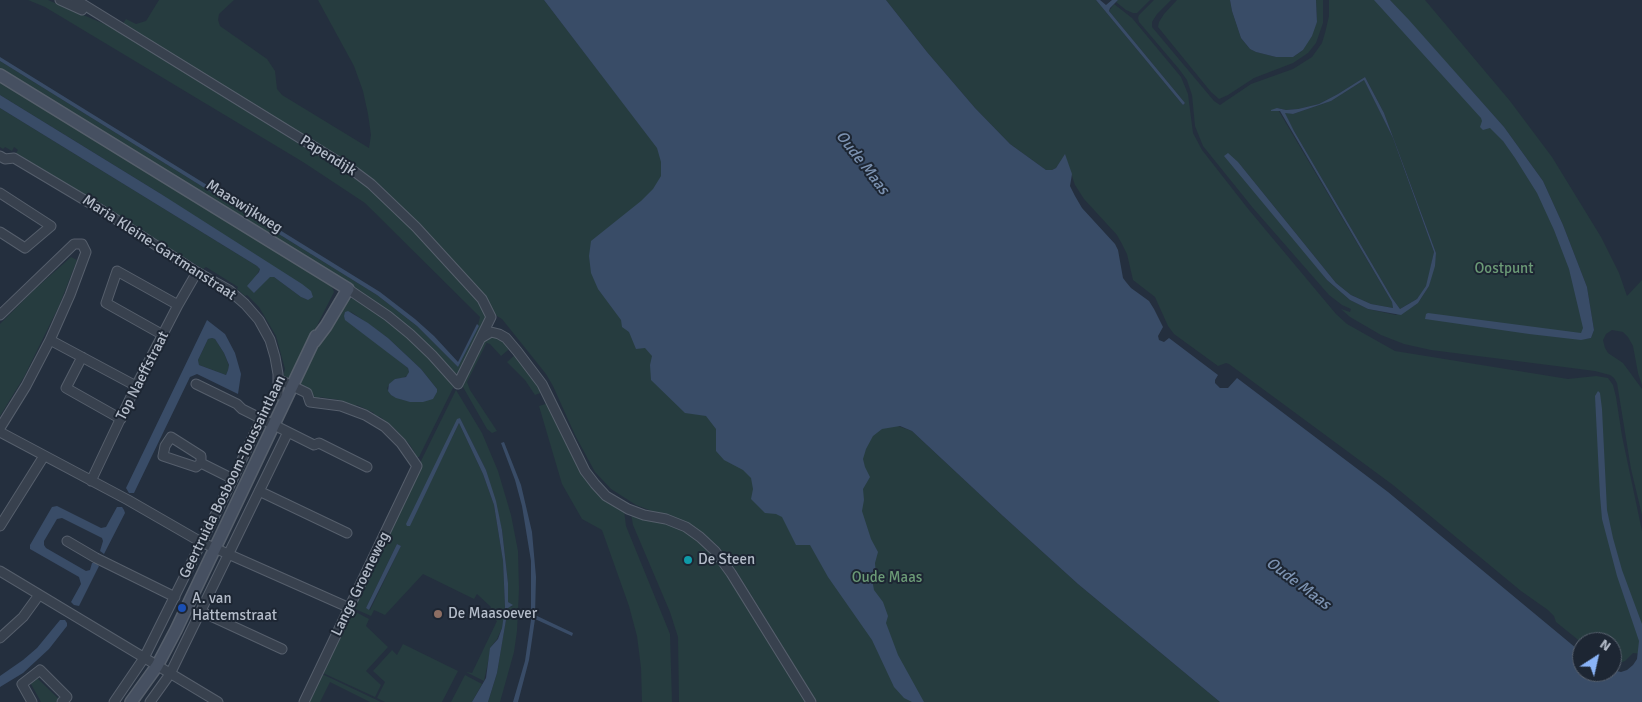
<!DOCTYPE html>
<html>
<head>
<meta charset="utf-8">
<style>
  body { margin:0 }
  #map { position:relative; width:1642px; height:702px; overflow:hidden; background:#242f3e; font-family:Signika,sans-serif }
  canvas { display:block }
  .north { position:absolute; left:1572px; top:632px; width:50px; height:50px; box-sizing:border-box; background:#1d2633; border:1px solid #59626f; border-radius:50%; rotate:35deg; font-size:14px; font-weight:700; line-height:20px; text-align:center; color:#b4bcc9 }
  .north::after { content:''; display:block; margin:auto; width:18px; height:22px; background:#8ab4f8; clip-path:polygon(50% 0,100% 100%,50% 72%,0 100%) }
</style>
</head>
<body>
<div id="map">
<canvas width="1642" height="702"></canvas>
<div class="north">N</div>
</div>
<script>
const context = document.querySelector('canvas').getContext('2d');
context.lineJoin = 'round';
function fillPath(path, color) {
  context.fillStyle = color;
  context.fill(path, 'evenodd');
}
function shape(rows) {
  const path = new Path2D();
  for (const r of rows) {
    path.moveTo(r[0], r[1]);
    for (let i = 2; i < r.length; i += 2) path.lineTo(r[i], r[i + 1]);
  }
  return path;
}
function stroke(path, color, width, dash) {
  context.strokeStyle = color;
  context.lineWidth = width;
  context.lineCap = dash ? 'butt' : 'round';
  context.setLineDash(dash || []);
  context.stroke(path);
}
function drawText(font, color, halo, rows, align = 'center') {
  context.font = font + ' Signika,sans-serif';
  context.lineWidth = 4;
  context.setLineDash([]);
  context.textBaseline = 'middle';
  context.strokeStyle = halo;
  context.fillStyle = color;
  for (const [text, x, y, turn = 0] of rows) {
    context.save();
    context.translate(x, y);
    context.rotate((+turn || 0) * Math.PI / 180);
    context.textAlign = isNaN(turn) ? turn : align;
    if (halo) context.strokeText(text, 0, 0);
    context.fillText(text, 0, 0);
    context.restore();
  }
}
fillPath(shape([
  [28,0,48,0,114,28,363,184,379,195,479,301,486,314,486,318,459,373,452,374,421,339,0,70,0,61,377,295,417,326,458,367,479,326,478,325,480,317,365,203,303,162,45,7],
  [159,0,234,0,219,14,218,20,220,26,267,59,275,71,277,89,282,95,369,148,371,135,368,114,363,91,354,66,318,0,544,0,658,148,898,426,912,431,1003,516,1078,584,1220,702,817,702,729,559,717,545,692,526,636,505,611,489,595,472,575,435,553,386,546,374,502,319,497,316,482,295,381,186,134,35,122,25,126,19,136,24,146,21],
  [886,0,1096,0,1183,105,1185,103,1109,11,1114,4,1132,18,1181,77,1188,94,1193,133,1202,150,1249,210,1336,314,1347,324,1395,351,1568,379,1596,376,1608,378,1613,385,1616,397,1622,436,1642,531,1642,654,1633,653,1625,661,1617,664,1612,663,1612,642,1582,642,1582,643,1556,622,1554,616,1548,610,1521,591,1393,485,1229,364,1226,363,1218,366,1174,334,1168,326,1155,297,1133,280,1127,254,1122,244,1117,235,1084,199,1075,185,1065,155,1056,168,1052,170,1046,170,1010,144,975,108,927,52],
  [1118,0,1150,0,1137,13,1133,13,1126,10,1116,2],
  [1154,0,1171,0,1157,14,1152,22,1152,27,1214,101,1220,105,1251,84,1293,69,1312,57,1322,43,1325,33,1329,16,1329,0,1386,0,1539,184,1576,273,1586,339,1591,338,1594,330,1587,287,1563,225,1543,181,1504,127,1390,0,1425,0,1510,101,1552,157,1601,237,1619,273,1627,296,1642,280,1642,385,1638,373,1633,346,1628,337,1623,332,1612,330,1606,334,1603,340,1605,348,1608,353,1623,363,1642,389,1642,515,1631,469,1617,383,1614,378,1610,375,1595,371,1431,350,1404,344,1381,335,1350,317,1341,309,1350,312,1351,309,1342,305,1329,295,1253,208,1203,146,1195,126,1192,95,1187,80,1179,69,1139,22,1138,18,1139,15],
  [1365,77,1384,113,1436,253,1429,286,1418,303,1396,315,1368,309,1350,300,1327,280,1238,162,1336,283,1351,295,1371,304,1393,308,1392,302,1277,108,1286,110,1298,109,1319,104,1338,94],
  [1177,0,1230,0,1232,11,1241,38,1250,49,1256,52,1276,57,1293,57,1303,50,1317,22,1316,0,1323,0,1323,23,1316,43,1308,53,1293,63,1254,78,1228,95,1219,99,1211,92,1158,27,1159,22,1164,14],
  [0,77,323,277,332,287,334,292,292,375,288,378,283,376,285,369,276,336,259,307,247,295,245,296,237,289,238,287,206,267,203,269,16,153,18,150,14,147,12,151,5,147,3,149,0,147,0,108,257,266,260,269,256,276,254,293,269,277,274,277,301,297,308,300,161,194,0,95],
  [1364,80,1393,138,1434,252,1427,286,1417,299,1400,309,1392,298,1294,131,1284,112,1293,114,1331,101],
  [71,257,77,260,59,306,24,377,0,416,0,324,34,290],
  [353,298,357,299,392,324,422,350,454,386,419,457,415,457,413,454,415,453,410,445,395,429,379,416,377,418,373,416,374,413,357,405,355,407,339,402,339,400,320,397,319,399,316,399,311,392,301,386,300,383,319,342,349,299],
  [350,311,388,338,404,353,421,369,437,389,416,402,403,400,391,395,387,388,395,379,403,378,408,375,409,372,408,368,386,350],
  [491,336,499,337,508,345,508,350,501,356,490,344,487,343,487,342,467,382,470,390,497,431,492,433,487,429,463,387,463,382,481,343],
  [212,338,215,339,224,353,229,366,228,370,226,375,199,365,198,360,208,339],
  [516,354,543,392,535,395,525,380,507,362],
  [456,390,482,433,498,471,511,515,518,551,519,589,517,631,514,652,500,702,488,702,497,673,508,607,513,606,508,602,508,583,502,530,486,470,460,418,409,526,459,423,483,474,494,505,503,561,505,607,502,628,497,639,490,648,490,653,484,681,466,672,472,673,497,621,488,615,491,607,477,594,474,599,423,574,385,615,374,610,371,616,353,608,420,463],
  [397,544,401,546,370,610,366,608],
  [549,403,577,464,624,510,626,526,670,634,672,702,642,702,641,668,637,636,629,606,602,530,582,519,562,484,539,406],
  [631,513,662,521,677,527,693,536,710,550,807,702,679,702,678,637,670,612,633,525],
  [352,610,369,619,366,626,388,647,366,671,381,685,375,697,323,673,326,667,325,666],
  [403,644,458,671,442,702,385,702,377,698,385,682,373,671,392,650,397,655],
  [322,674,341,683,381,702,370,702,330,682,320,702,308,702],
  [38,675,41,675,38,679,59,699,59,702,41,702,31,684,26,687,26,685],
  [465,675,482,684,472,702,451,702]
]), '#263c3f');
fillPath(shape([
  [544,0,886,0,927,52,975,108,1010,144,1046,170,1052,170,1056,168,1065,154,1072,174,1070,186,1075,196,1082,208,1115,244,1118,250,1123,278,1126,282,1131,288,1149,301,1154,309,1163,327,1158,336,1159,340,1164,342,1169,338,1218,375,1215,380,1215,383,1220,388,1228,388,1237,378,1388,492,1582,653,1582,672,1612,672,1612,670,1621,672,1627,670,1633,665,1637,659,1639,641,1617,576,1602,519,1600,496,1595,396,1598,391,1600,393,1602,409,1607,510,1613,538,1622,570,1642,624,1642,702,1220,702,1078,584,1003,516,912,431,900,426,882,429,873,436,866,449,863,459,865,467,870,477,863,489,864,500,862,511,871,539,878,552,875,563,876,576,872,579,874,590,883,602,888,616,886,623,898,655,924,702,912,702,904,698,894,687,872,640,828,577,810,545,796,545,782,517,776,514,765,513,751,499,753,489,751,478,743,470,724,460,716,451,716,429,706,416,685,413,651,380,650,365,652,356,645,348,636,349,629,332,622,327,621,320,598,289,591,273,589,256,591,241,641,201,653,189,661,176,661,162,657,148],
  [1096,0,1100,0,1106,5,1112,0,1118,0,1110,8,1109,11,1185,103,1183,105],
  [1230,0,1316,0,1317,22,1312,36,1303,50,1293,57,1276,57,1256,52,1250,49,1241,38,1232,11],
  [1374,0,1390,0,1409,20,1504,127,1543,181,1563,225,1587,287,1594,330,1591,338,1581,340,1529,334,1425,319,1426,314,1428,313,1581,333,1583,328,1569,269,1554,230,1537,193,1515,158,1503,141,1490,128,1483,130,1480,127,1482,121,1481,118],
  [0,57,380,292,415,319,434,336,458,362,477,324,479,326,458,367,417,326,377,295,0,61],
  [1365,77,1384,113,1436,253,1435,266,1429,286,1418,303,1401,315,1368,309,1350,300,1327,280,1224,156,1228,153,1238,162,1336,283,1351,295,1371,304,1393,308,1392,302,1280,111,1271,111,1271,110,1277,108,1286,110,1298,109,1319,104,1338,94],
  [1364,80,1393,138,1434,252,1426,286,1417,299,1400,309,1392,298,1294,131,1285,113,1293,114,1331,101],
  [0,95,161,194,302,284,311,291,313,297,308,300,301,297,274,277,270,277,254,293,247,286,259,272,260,269,257,266,0,108],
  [348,311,368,323,388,338,421,369,437,389,437,392,433,399,423,402,410,402,396,398,391,395,388,391,389,384,395,379,406,377,409,372,408,368,345,320,344,316,345,312],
  [207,320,225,334,235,353,241,374,238,394,197,374,190,377,134,493,129,493,126,488],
  [212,338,215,339,224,353,229,365,228,370,226,375,199,365,198,360,208,339],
  [460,418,486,470,496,501,502,530,508,583,508,602,513,605,508,608,497,673,488,702,472,702,486,678,490,648,498,639,502,628,505,607,503,561,494,505,483,474,459,423,410,526,407,526,406,524,457,419],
  [504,442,521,485,532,532,536,577,535,615,573,633,572,636,535,619,529,660,518,702,513,702,525,661,531,620,531,561,522,506,515,480,501,443],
  [57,506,101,528,106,527,117,507,122,507,124,510,125,513,104,554,100,551,103,541,102,538,62,518,57,519,44,541,44,545,46,548,86,571,90,570,92,563,96,563,99,566,79,606,74,605,71,602,81,584,79,577,30,549,30,545,52,507],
  [397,544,401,546,369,610,366,608],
  [60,620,65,620,67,623,67,626,49,649,23,673,0,687,0,676,23,660,37,648]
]), '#394c67');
const street = shape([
  [60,0,82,10],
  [76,0,355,172,371,184,416,227,482,299,491,317,458,384,432,355,410,334,388,316,348,289],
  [0,156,5,159,14,158,103,211,197,272,229,290,245,304,259,320,270,340,275,357,278,374,278,395],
  [0,193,51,226,25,248,0,232],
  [0,315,74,244,82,244,86,252,70,295,50,340,26,386,0,428],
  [163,335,106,303,117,271,178,305],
  [481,338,491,332,499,334,506,338,517,351,542,384,585,471,595,484,606,496,628,509,644,515,666,519,686,527,700,537,715,551,731,573,811,702],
  [50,340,136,386],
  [82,357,66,388,121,419],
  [278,379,307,393,310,402,341,406,365,415,385,427,401,443,417,466,304,702],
  [196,384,237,404,242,409,314,445,319,443,367,467],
  [0,432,128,500,201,542,343,605],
  [201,463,201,456,171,437,165,446,163,456,196,467,201,463,233,479],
  [91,481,136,386,178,305,197,272],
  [259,491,347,533],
  [0,526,44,456],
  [67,541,96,558,175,597],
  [0,571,218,702],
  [202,612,282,649],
  [0,638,23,617,39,595],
  [32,702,22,684,40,670,67,697,62,702],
  [114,702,144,658,233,479,261,419],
  [150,702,170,674,288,432]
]);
const secondary = shape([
  [0,75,348,289,326,326,314,342],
  [131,702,157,666,176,630,316,336]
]);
stroke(street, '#565f6c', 11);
stroke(secondary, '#565f6c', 14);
stroke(street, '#38414e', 9);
stroke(secondary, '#465061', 11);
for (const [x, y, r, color] of [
  [688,560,5,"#0f9aa8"],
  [182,608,5,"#1a4fb4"],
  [438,614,5,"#8d6e63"]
]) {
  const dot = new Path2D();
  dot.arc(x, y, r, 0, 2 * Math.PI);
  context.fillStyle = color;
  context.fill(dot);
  stroke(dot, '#1d2633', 2);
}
drawText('15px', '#b4bcc9', '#1d2633', [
  ["Papendijk",328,156,32],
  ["Maaswijkweg",244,207,32],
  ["Maria Kleine-Gartmanstraat",159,248,33],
  ["Top Naeffstraat",143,376,-63],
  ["Geertruida Bosboom-Toussaintlaan",233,477,-64],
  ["Lange Groeneweg",361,584,-64]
]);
drawText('15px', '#6b9a76', '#1d2633', [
  ["Oostpunt",1504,269],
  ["Oude Maas",887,578]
]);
drawText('15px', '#b4bcc9', '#1d2633', [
  ["De Steen",698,560],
  ["A. van",192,599],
  ["Hattemstraat",192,616],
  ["De Maasoever",448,614]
], 'left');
drawText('italic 16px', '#7c92b1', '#1d2633', [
  ["Oude Maas",862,163,52],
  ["Oude Maas",1298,584,37]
]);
</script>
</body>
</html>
